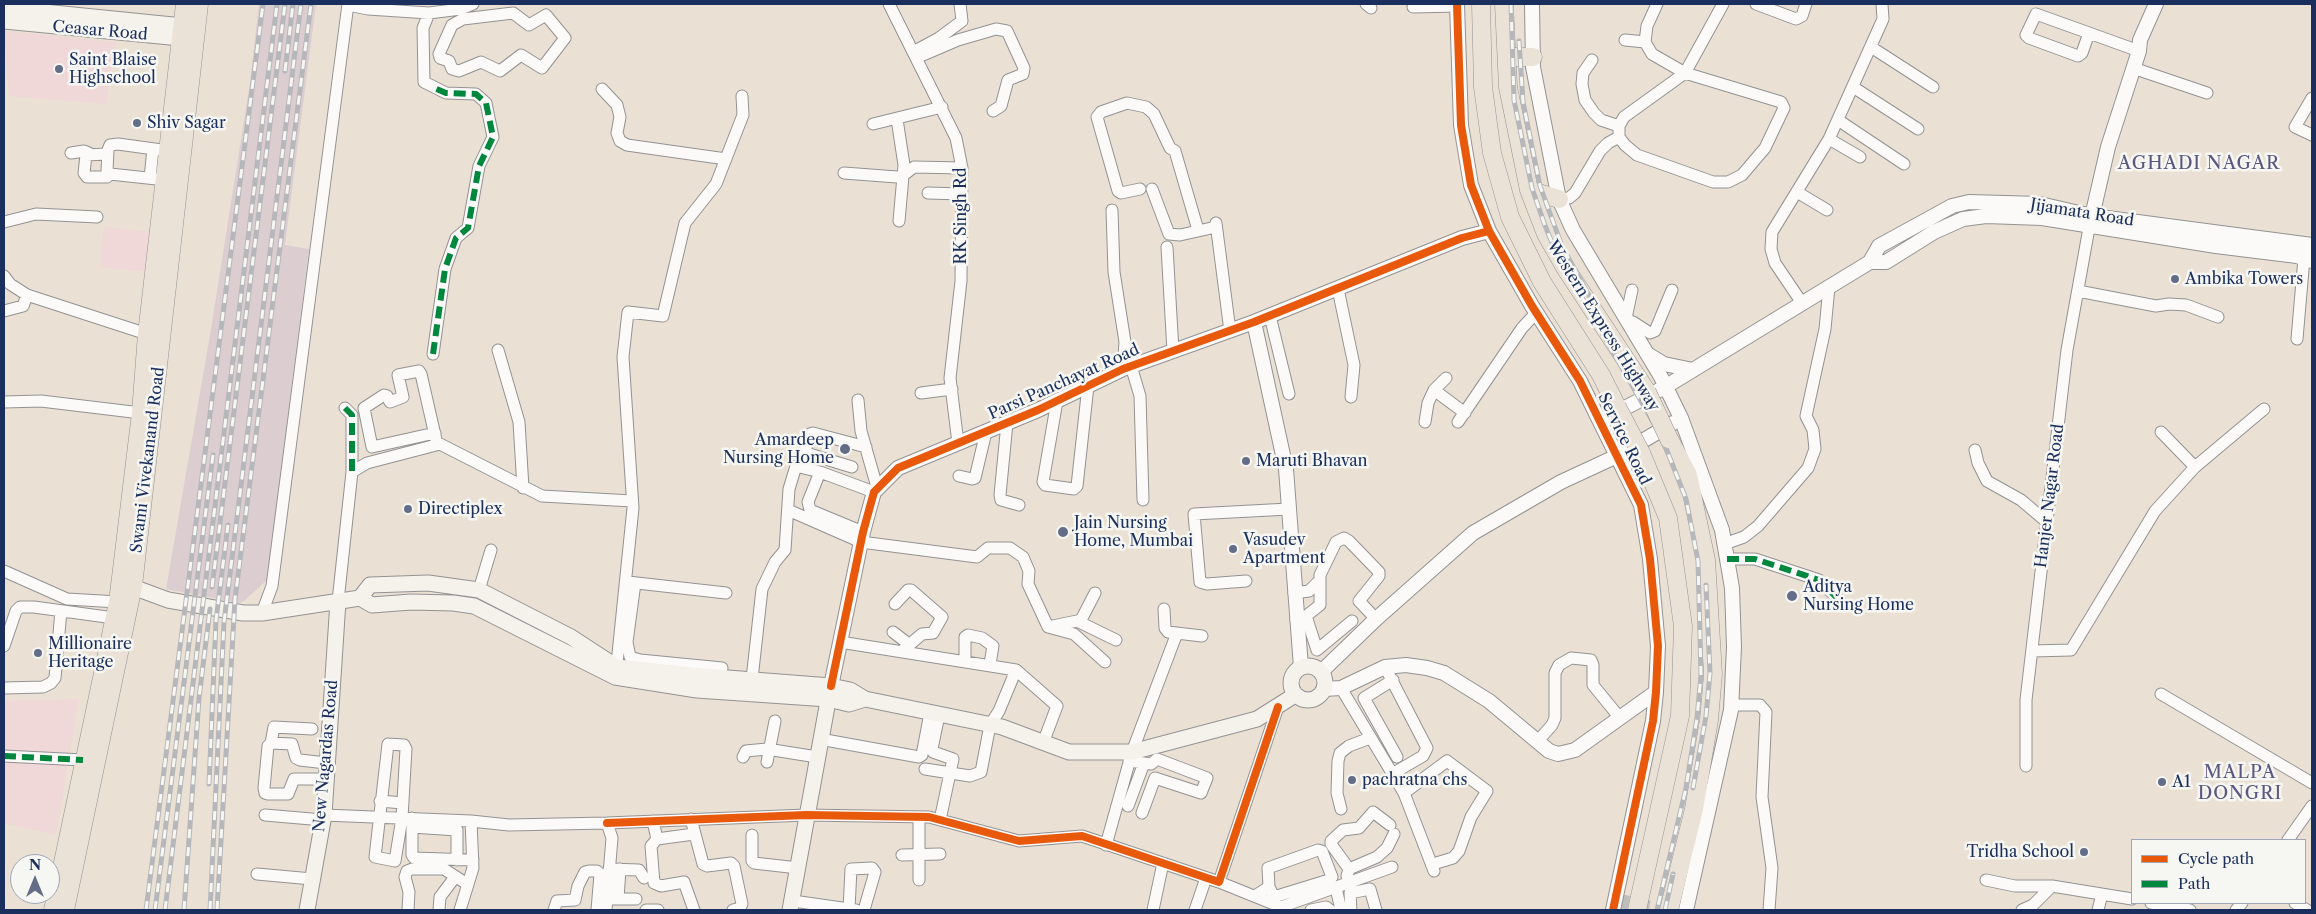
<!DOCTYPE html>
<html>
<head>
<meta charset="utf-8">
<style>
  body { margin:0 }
  #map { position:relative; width:2316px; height:914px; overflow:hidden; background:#eae1d4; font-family:"Libre Caslon Text",serif }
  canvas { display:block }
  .frame { position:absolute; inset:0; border:5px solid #1b2f5e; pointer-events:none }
  .legend { position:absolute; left:2131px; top:839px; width:175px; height:65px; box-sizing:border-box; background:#f6f6f2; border:1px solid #9ea6b7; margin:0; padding:6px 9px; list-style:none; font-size:15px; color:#1b2f5e }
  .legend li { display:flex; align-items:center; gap:10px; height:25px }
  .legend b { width:25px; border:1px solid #9ea6b7 }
  .north { position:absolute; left:10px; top:854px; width:50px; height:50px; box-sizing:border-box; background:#f6f6f2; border:1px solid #9ea6b7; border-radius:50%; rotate:0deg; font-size:14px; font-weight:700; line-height:20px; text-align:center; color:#1b2f5e }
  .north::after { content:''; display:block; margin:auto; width:18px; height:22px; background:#636d87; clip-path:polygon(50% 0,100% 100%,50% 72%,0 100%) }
</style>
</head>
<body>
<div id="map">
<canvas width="2316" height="914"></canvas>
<div class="frame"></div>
<ul class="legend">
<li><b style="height:6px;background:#e8590c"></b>Cycle path</li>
<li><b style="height:6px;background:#00873e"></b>Path</li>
</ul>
<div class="north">N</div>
</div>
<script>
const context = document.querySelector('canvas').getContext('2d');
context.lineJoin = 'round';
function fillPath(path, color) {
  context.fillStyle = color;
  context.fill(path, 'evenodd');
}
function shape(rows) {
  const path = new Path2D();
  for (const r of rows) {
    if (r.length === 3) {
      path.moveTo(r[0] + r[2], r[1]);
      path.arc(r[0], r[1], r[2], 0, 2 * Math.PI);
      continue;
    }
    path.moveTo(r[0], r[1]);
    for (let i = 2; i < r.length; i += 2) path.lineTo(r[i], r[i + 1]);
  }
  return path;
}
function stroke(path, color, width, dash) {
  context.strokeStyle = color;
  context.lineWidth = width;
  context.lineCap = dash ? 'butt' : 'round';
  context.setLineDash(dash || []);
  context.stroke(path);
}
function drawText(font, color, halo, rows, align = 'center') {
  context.font = font + ' "Libre Caslon Text",serif';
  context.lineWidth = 5;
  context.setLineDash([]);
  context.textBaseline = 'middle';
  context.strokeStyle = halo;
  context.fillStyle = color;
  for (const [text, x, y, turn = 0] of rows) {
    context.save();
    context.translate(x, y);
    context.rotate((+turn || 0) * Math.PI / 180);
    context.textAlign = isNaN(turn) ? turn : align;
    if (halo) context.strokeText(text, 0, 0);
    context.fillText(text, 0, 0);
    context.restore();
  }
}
fillPath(shape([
  [4,31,117,42,106,104,9,96],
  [104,227,152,232,148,272,100,267],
  [79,699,56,835,4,823,4,701]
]), '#f0d7d8');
fillPath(shape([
  [259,4,316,4,285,245,309,249,267,580,244,601,239,603,166,589,210,335,250,83]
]), '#dccdd0');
stroke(shape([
  [1615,900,1662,910]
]), '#c1bdbc', 14, [14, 7]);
const minor = shape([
  [889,4,956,138,962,168,961,281,950,378,958,443],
  [1366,4,1371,8],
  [1756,4,1796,19,1802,16,1806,4],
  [348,5,368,9,429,13,461,9,473,4],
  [1413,7,1457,6],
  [429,13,423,28,424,82,446,93,476,94,486,103,493,137,479,166,468,228,456,238,445,269,433,354],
  [513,13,529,25,546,15,565,38,542,68,521,55,500,71,481,62,459,71,452,69,449,61,440,58,439,54,452,25,463,19,513,13],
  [2089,33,2082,53,2078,56,2029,38,2026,35,2036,14,2089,33,2139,51],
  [1625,40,1645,42],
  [1871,47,1933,87],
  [913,52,939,38,962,21,960,4],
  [916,58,958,40,996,29,1007,31,1024,68,1023,74,1008,80,1001,106,993,111],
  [1592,60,1583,73,1582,84,1585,100,1594,113,1601,120,1619,126],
  [2133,68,2207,93],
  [1853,87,1918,129],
  [602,89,617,105,620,117,617,133,620,141,627,145,726,159],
  [2312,98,2295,127,2312,135],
  [897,119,904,165,899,221],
  [1838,120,1904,164],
  [873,124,942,107],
  [1619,137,1625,145,1637,155,1713,182,1728,182,1742,175,1765,148,1784,108,1781,102,1685,73,1652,54,1645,42,1647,26,1657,4],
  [1619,137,1619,126,1624,117,1685,73,1723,4],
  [1829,139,1860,157],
  [71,153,84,151,89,153],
  [107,154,86,155,84,173,87,177,107,177,110,174],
  [844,173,897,177,901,177,914,167,962,168],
  [150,178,153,149],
  [166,180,110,174,107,171,108,150,110,145,118,144,169,151],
  [1140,189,1121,193,1118,191,1097,117,1101,112,1127,103,1146,107,1154,114,1170,148,1175,151,1198,230],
  [1152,189,1169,234,1180,235,1216,227],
  [1797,192,1827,210],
  [928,193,962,194],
  [1559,199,1569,198,1575,193,1600,151,1608,143,1619,137],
  [1112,210,1114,272,1125,342,1123,369],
  [4,222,36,214,97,217],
  [1216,223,1230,331],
  [1167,247,1173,351],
  [4,276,10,284,27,295,147,334],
  [1338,289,1354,365,1351,397],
  [2078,291,2156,306,2169,304,2186,305,2218,317],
  [1802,303,1775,263,1771,249,1772,232,1829,139,1883,19,1882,4],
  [4,311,23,306,27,295],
  [1270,316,1289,394],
  [1626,318,1632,290],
  [1633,322,1650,333,1655,331,1672,290],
  [2297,339,2304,258,2309,245],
  [498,350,519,422,523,488],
  [1131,366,1140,396,1143,500],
  [1434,390,1465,413],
  [921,393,952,389],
  [858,400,861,431,877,487],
  [1057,401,1043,482,1045,485,1074,489,1077,486,1088,386],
  [4,402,41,401,141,413],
  [345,408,352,415,352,472],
  [1425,422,1428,403,1434,390,1446,378],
  [1458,422,1522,328,1536,313],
  [1007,423,1000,495,1001,500,1019,505],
  [2161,432,2195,467],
  [435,433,372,447,364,408,384,395,387,396,390,402,403,397,398,375,419,371,421,374,437,444],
  [1975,450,1978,463,1987,481,2021,500,2047,522],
  [852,467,806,453,805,451,810,434,813,433,866,447],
  [959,476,972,479,975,478,986,432],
  [788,510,861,542,977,557,988,548,1010,548,1023,557,1029,571,1028,584,1048,627,1074,634,1105,662],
  [863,532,810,510,808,502,820,472,874,492],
  [1724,544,1744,537,1758,526,1808,468,1815,449,1813,430,1806,416,1825,329,1829,287],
  [1727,559,1755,559,1819,580,1840,601],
  [4,571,67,599,118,602],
  [1246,581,1207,584,1200,582,1194,514,1289,509],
  [628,582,726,593],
  [635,583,627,642,630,657,640,660,722,668],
  [479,590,491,550],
  [1294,593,1309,591,1318,582],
  [338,601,352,472,367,463,440,444,542,496,632,501],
  [895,604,908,590,911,590,942,617,933,633,922,634,902,651],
  [1164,609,1165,628,1168,632,1202,636],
  [262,613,272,586,348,4],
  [1306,616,1317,650,1352,621],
  [1296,620,1306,616,1320,605,1320,575,1336,542,1344,538,1349,541,1379,572,1379,576,1359,601,1376,619],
  [1080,622,1095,593],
  [1048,627,1077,621,1116,640],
  [893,632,910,645],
  [840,642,1016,670,999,711,990,725,981,772,970,776,925,769],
  [4,646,16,611,20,607,34,607,114,618],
  [2032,651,2071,650,2155,511,2195,467,2264,409],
  [965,660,965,637,968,635,982,638,993,646,990,664],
  [1385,667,1427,748,1423,756,1392,774],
  [1016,670,1057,706,1043,743],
  [616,673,633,508,623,357,628,312,663,316,685,223,716,184,743,115,742,96],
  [752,679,762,589,775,562,785,550,789,489,796,466,820,472],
  [1393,680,1364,698,1397,757],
  [4,688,43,687,51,683,55,678,61,611],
  [1341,688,1404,793,1434,871],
  [2161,694,2312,783],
  [1731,705,1760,705,1766,712,1762,797,1772,868,1769,910],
  [939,715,932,749,933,752,953,759,940,820],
  [820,739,919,757,922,755,930,713],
  [1537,742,1552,725,1555,718,1555,673,1559,665,1571,658,1591,660,1593,665,1593,685,1620,718],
  [271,743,274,727,312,729],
  [388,744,404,745,406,749,402,818,395,861,375,857,388,744],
  [4,756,83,760],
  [743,757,746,751,767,749,817,757],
  [1129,761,1151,764,1157,759,1207,778,1201,793,1155,778,1142,813],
  [767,762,775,721],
  [2026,766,2026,700,2067,350,2089,228],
  [325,779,294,779,288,794,268,794,265,793,264,788,268,746,271,743,292,744,296,758,300,760,326,763],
  [1404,793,1447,761,1487,791,1471,817,1459,851,1453,858,1433,864],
  [380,801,403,803],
  [1128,806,1144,763],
  [1341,809,1337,793,1338,761,1340,753,1349,746,1370,738],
  [265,815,323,820],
  [324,815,471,821,509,825,607,823,612,838,606,910],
  [412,818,412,855,414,858,473,860],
  [691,819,703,864,707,866,731,863,734,866,742,904,740,908,733,910],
  [653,821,657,839,651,846,654,883,661,886,684,882,694,910],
  [607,823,806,815,929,817,1019,841,1082,836,1219,882,1278,707],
  [412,827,457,830,457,860],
  [752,835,752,861,754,863,798,868],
  [657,839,694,834],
  [2288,840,2312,806],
  [1106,845,1132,752,1177,633],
  [902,855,940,854],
  [609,869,639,870,644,878],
  [1349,869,1331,844,1331,841,1343,830,1359,828,1373,812,1390,825],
  [257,874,312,879],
  [1347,876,1349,869,1377,857,1387,848,1394,834],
  [919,880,919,817],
  [1986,880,2015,886,2052,886],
  [1219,882,1281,907,1392,867],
  [1336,888,1341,910],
  [1255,896,1269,887,1273,895,1277,896,1329,880,1332,877,1322,851,1318,850,1268,868,1269,887],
  [611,899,636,899],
  [618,899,620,869],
  [793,901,856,910],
  [2151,903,2190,910],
  [2295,903,2307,910],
  [849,909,851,869,872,868,875,872,864,910],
  [408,910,409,892,405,877,407,871,412,869,444,869,467,884],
  [439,910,440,897,455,877],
  [460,910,473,868,471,821],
  [554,910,557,901,575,900,578,886,585,872,589,871,597,871,600,874,597,910],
  [646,910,658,910],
  [1153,910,1163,863],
  [1195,910,1206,878],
  [1311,910,1326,907,1330,910],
  [1351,910,1350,893,1370,889,1376,910],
  [2022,910,2033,905,2052,886,2132,899],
  [2098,910,2102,894],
  [2236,910,2242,903]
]);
const tertiary = shape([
  [1457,4,1461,125,1471,185,1489,231,1532,306,1580,381,1641,505,1650,559,1658,646,1656,692,1653,721,1613,910],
  [1532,4,1533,67,1559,199,1573,230,1661,377,1681,418,1722,530,1732,588,1734,647,1731,710,1686,910],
  [2090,225,2108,147,2139,51,2140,40,2156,4],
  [1870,262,1886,262,1934,232,1963,219,1986,216,2042,218,2216,246,2297,256,2312,261],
  [1254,322,1286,469,1301,667],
  [1649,355,1664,364,1693,370],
  [1600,421,1665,387,1870,262,1879,246,1952,206,1969,202,2040,204,2092,216,2312,245],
  [1321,672,1376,619,1473,533,1561,482,1617,456,1673,423],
  [831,686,863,532,874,492,898,468,1038,410,1123,369,1254,322,1462,238,1489,231],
  [1324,689,1341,688,1385,667,1406,665,1427,668,1444,673,1489,701,1549,751,1558,754,1575,750,1656,692]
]);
const secondary = shape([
  [4,8,193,27],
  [4,21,191,39],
  [122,583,168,600,243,613,262,613,360,598,372,605,411,602,453,603,474,606,615,677,697,690,828,699,849,704,865,699],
  [360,598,370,585,428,583,479,590,571,637,617,667,702,676,831,686,850,690,865,699,1002,727,1069,752,1132,752,1257,719,1295,695],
  [1308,683,17],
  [307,910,324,815,338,601],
  [790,910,830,690]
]);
const primary = shape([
  [53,910,118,602,141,413,147,334,185,4],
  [65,910,133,586,199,4]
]);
const trunk = shape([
  [1481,4,1483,87,1492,153,1510,217,1542,282,1601,375,1617,407],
  [1504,4,1508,87,1529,190,1546,234,1566,269,1647,392],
  [1507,57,1533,57],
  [1529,190,1559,199],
  [1669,439,1688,475,1706,560,1713,674,1709,720,1694,809,1669,910],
  [1637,910,1680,716,1683,626,1668,518,1641,453]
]);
stroke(minor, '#939293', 13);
stroke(tertiary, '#939293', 16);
stroke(secondary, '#939293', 17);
stroke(primary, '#939293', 19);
stroke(trunk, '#939293', 19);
stroke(minor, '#fcfaf9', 11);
stroke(tertiary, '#fcfaf9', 14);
stroke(secondary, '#f5f1eb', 15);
stroke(primary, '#ebe2d7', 18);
stroke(trunk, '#ebe2d7', 18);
const rail = shape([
  [1511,4,1514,100,1532,188,1544,223,1555,250,1662,438,1686,499,1698,561,1701,675,1697,718,1686,788,1657,910],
  [1519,41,1523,102,1540,186,1562,246,1611,336],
  [285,71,293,4],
  [212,587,285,4],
  [209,784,216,620,228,525],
  [1693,788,1706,716,1710,673,1706,585],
  [146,910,263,4],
  [155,910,213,455],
  [165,910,277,4],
  [184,910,199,698,210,609],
  [210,910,224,622,301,4],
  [217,910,235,599,311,4],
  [1665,910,1673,874]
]);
stroke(rail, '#b6b7ba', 5);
stroke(rail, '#f6f6f2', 3, [9]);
const trunkBridge = shape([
  [1647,392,1669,439],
  [1617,407,1641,453]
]);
stroke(trunkBridge, '#939293', 19, []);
stroke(trunkBridge, '#ebe2d7', 18);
stroke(shape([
  [433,354,445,269,456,238,468,228,479,166,493,137,486,103,476,94,446,93,434,88],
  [345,408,352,415,352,472],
  [1727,559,1755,559,1819,580,1840,601],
  [4,756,83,760]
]), '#00873e', 6, [12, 6]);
stroke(shape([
  [1457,4,1461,125,1471,185,1489,231,1532,306,1580,381,1641,505,1650,559,1658,646,1656,692,1653,721,1613,910],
  [831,686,863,532,874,492,898,468,1038,410,1123,369,1254,322,1462,238,1489,231],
  [607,823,806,815,929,817,1019,841,1082,836,1219,882,1278,707]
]), '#e8590c', 8);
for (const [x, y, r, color] of [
  [59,69,5,"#636d87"],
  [137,123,5,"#636d87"],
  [2175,279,5,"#636d87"],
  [845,449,6,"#636d87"],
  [1246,461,5,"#636d87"],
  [408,509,5,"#636d87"],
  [1063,532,6,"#636d87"],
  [1233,549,5,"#636d87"],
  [1792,596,6,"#636d87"],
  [38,653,5,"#636d87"],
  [1352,780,5,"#636d87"],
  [2162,782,5,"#636d87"],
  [2084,852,5,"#636d87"]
]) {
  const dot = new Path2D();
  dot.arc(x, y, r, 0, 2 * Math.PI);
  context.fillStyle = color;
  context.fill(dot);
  stroke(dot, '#f6f6f2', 2);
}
drawText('16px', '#1b2f5e', '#f6f6f2', [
  ["Ceasar Road",100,31,5],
  ["Jijamata Road",2082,213,9],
  ["RK Singh Rd",961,216,-90],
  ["Western Express Highway",1603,326,58],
  ["Parsi Panchayat Road",1064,382,-24],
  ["Service Road",1624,439,64],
  ["Swami Vivekanand Road",148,460,-83],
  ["Hanjer Nagar Road",2050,496,-83],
  ["New Nagardas Road",326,756,-85]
]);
drawText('16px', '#1b2f5e', '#f6f6f2', [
  ["Saint Blaise",69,60],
  ["Highschool",69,78],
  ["Shiv Sagar",147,123],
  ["Ambika Towers",2185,279],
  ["Amardeep",834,440,"right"],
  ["Nursing Home",834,458,"right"],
  ["Maruti Bhavan",1256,461],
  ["Directiplex",418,509],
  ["Jain Nursing",1074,523],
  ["Home, Mumbai",1074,541],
  ["Vasudev",1243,540],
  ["Apartment",1243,558],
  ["Aditya",1803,587],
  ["Nursing Home",1803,605],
  ["Millionaire",48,644],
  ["Heritage",48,662],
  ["pachratna chs",1362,780],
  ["A1",2172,782],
  ["Tridha School",2074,852,"right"]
], 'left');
context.letterSpacing = '1px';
drawText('18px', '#5b5782', '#f6f6f2', [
  ["AGHADI NAGAR",2199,164],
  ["MALPA",2240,773],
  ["DONGRI",2240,794]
]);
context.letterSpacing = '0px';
</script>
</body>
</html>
